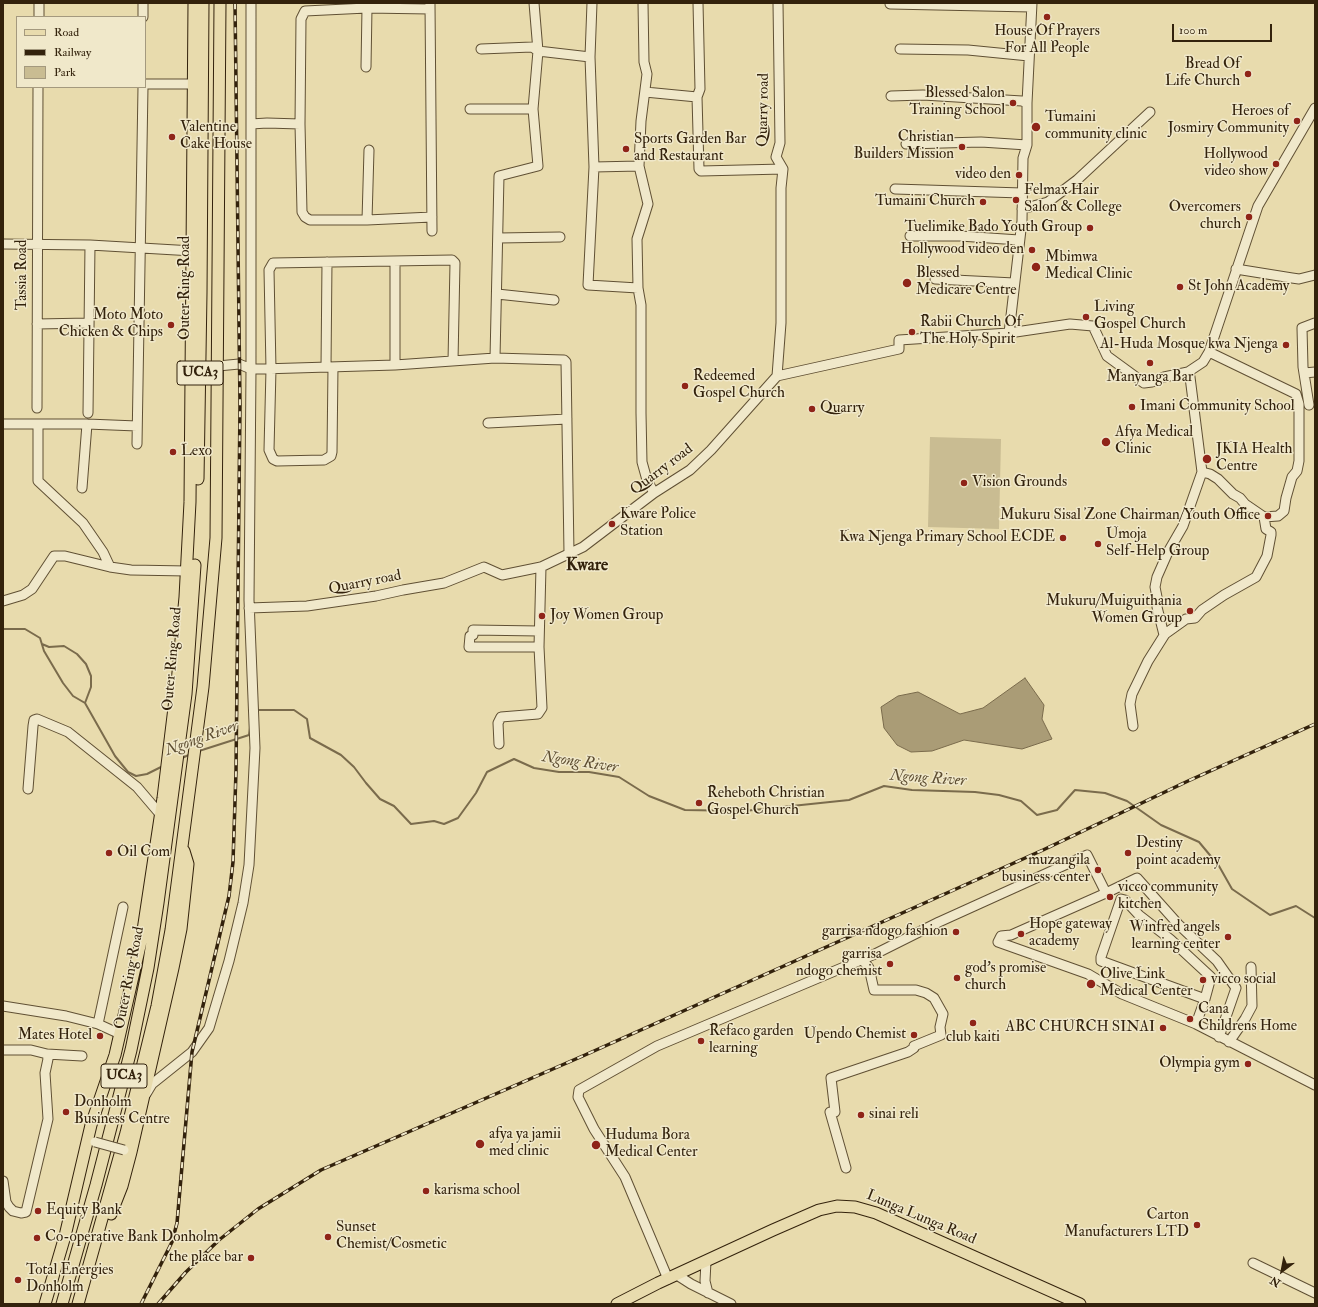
<!DOCTYPE html>
<html>
<head>
<meta charset="utf-8">
<style>
  body { margin:0 }
  #map { position:relative; width:1318px; height:1307px; overflow:hidden; background:#e8dbad; font-family:"IM FELL Double Pica",serif }
  canvas { display:block }
  .frame { position:absolute; inset:0; border:4px solid #33220c; pointer-events:none }
  .legend { position:absolute; left:16px; top:16px; width:130px; height:72px; box-sizing:border-box; background:#f0e8ca; border:1px solid #a4997e; margin:0; padding:5px 7px; list-style:none; font-size:12px; color:#33220c }
  .legend li { display:flex; align-items:center; gap:8px; height:20px }
  .legend b { width:20px; border:1px solid #a4997e }
  .north { position:absolute; left:1262px; top:1251px; width:40px; height:40px; -webkit-text-stroke:3px #f0e8ca; paint-order:stroke; rotate:212deg; font-size:11px; font-weight:700; line-height:16px; text-align:center; color:#33220c }
  .north::after { content:''; display:block; margin:auto; width:14px; height:18px; background:#33220c; clip-path:polygon(50% 0,100% 100%,50% 72%,0 100%) }
  .scale { position:absolute; left:1172px; top:24px; width:100px; height:18px; box-sizing:border-box; border:2px solid #33220c; border-top:0; padding-left:5px; font-size:12px; line-height:14px; white-space:nowrap; color:#33220c; -webkit-text-stroke:3px #f0e8ca; paint-order:stroke }
</style>
</head>
<body>
<div id="map">
<canvas width="1318" height="1307"></canvas>
<div class="frame"></div>
<ul class="legend">
<li><b style="height:5px;background:#e8dbad"></b>Road</li>
<li><b style="height:5px;background:#33220c"></b>Railway</li>
<li><b style="height:11px;background:#c9bc92"></b>Park</li>
</ul>
<div class="north">N</div>
<div class="scale">100 m</div>
</div>
<script>
const context = document.querySelector('canvas').getContext('2d');
context.lineJoin = 'round';
function fillPath(path, color) {
  context.fillStyle = color;
  context.fill(path, 'evenodd');
}
function shape(rows) {
  const path = new Path2D();
  for (const r of rows) {
    path.moveTo(r[0], r[1]);
    for (let i = 2; i < r.length; i += 2) path.lineTo(r[i], r[i + 1]);
  }
  return path;
}
function stroke(path, color, width, dash) {
  context.strokeStyle = color;
  context.lineWidth = width;
  context.lineCap = dash ? 'butt' : 'round';
  context.setLineDash(dash || []);
  context.stroke(path);
}
function drawText(font, color, halo, rows, align = 'center') {
  context.font = font + ' "IM FELL Double Pica",serif';
  context.lineWidth = 3;
  context.setLineDash([]);
  context.textBaseline = 'middle';
  context.strokeStyle = halo;
  context.fillStyle = color;
  for (const [text, x, y, turn = 0] of rows) {
    context.save();
    context.translate(x, y);
    context.rotate((+turn || 0) * Math.PI / 180);
    context.textAlign = isNaN(turn) ? turn : align;
    if (halo) context.strokeText(text, 0, 0);
    context.fillText(text, 0, 0);
    context.restore();
  }
}
fillPath(shape([
  [930,437,1001,439,999,529,928,527]
]), '#c9bc92');
const water = shape([
  [1025,678,1044,705,1042,719,1052,739,1022,749,964,740,932,751,911,752,897,745,884,728,881,707,898,696,918,692,960,714,983,708,1025,678]
]);
fillPath(water, '#aa9c76');
stroke(water, '#7a6b4c', 1);
stroke(shape([
  [3,629,25,629,40,638,44,651,63,683,73,696,85,703,115,756,128,772,136,776,147,774,163,766],
  [42,644,49,647,64,646,77,654,86,664,91,676,91,687,85,703],
  [257,710,294,710,307,719,310,738,341,755,354,767,366,783,380,799,394,806,411,824,434,821,444,824,458,818,476,793,487,772,514,759,534,768,559,772,589,772,619,777,649,796,685,810,744,811,849,800,884,786,912,790,975,792,999,795,1021,801,1037,815,1057,810,1075,790,1105,793,1127,801,1161,825,1199,842,1219,866,1232,889,1270,915,1296,906,1315,918],
  [199,751,249,735,250,728],
  [182,758,191,754]
]), '#7a6b4c', 2);
const minor = shape([
  [534,3,538,51,533,109,538,166,499,176,495,358,564,360,566,362,569,553],
  [592,3,590,57,594,167,588,285,638,288],
  [643,3,644,62,647,74,641,121,639,166,648,204,637,239,638,288,641,305,641,413,642,462,647,480,654,493],
  [698,3,700,89,697,97,699,169,701,171,783,169],
  [430,4,432,231],
  [890,4,1031,7],
  [430,9,367,8,305,11,301,19,300,124,302,212,305,217,310,220,367,220,432,217],
  [39,17,39,3],
  [143,17,143,3],
  [481,49,532,47,538,51,590,57],
  [900,49,968,50,1029,56],
  [366,67,367,8],
  [145,84,193,84],
  [645,92,697,97],
  [891,96,923,95,1022,101,1027,103],
  [470,109,533,109],
  [251,124,267,123,300,124],
  [906,144,981,142,1027,145],
  [594,167,639,166],
  [895,189,1022,193],
  [1022,209,1048,202,1077,180,1150,112],
  [367,220,369,150],
  [910,236,960,236,1019,240],
  [499,238,560,237],
  [3,244,90,245,193,251],
  [1236,269,1292,278,1299,279,1315,275],
  [935,279,1014,283],
  [497,294,554,300],
  [37,324,89,323],
  [1009,333,1022,221,1023,158,1027,145,1027,103,1032,3],
  [395,365,395,262],
  [218,366,239,364,251,369,262,369,395,365,495,358],
  [326,367,327,262],
  [333,367,332,452,331,456,324,460,277,461,273,459,269,450,271,369,269,270,273,263,452,260,455,263,453,361],
  [1304,373,1315,372],
  [777,376,899,349,899,340,1009,333,1070,324,1093,326,1107,356,1144,383,1152,382,1164,377,1188,372,1203,362,1209,352,1258,206,1315,108],
  [1309,405,1303,367,1302,328,1315,323],
  [37,408,38,87],
  [88,413,90,245],
  [488,423,567,419],
  [3,424,87,424,137,426],
  [38,424,38,481,83,523,103,552,110,567,131,570,187,571],
  [137,444,143,87],
  [1202,472,1210,474,1218,479,1233,494,1240,498,1245,504,1264,517,1278,516,1284,511,1286,498,1292,477,1297,471,1299,461,1299,404,1296,394,1209,352],
  [82,488,87,424],
  [3,601,23,595,32,589,54,556,65,556,110,567],
  [249,608,307,606,376,596,403,590,444,583,484,567,502,575,541,567,583,547,654,493,690,470,711,450,777,376,781,323,781,188,783,169,776,157,780,143,778,3],
  [1164,635,1157,607,1158,602,1155,587,1157,577,1168,552,1183,526,1202,472,1190,377,1188,372],
  [539,647,541,567],
  [1133,726,1130,704,1132,694,1148,661,1165,634,1186,619,1195,618,1202,610,1224,595,1256,577,1267,556,1271,535,1271,532,1266,529,1264,517],
  [499,744,498,723,501,717,538,714,542,708,539,647,469,647,470,636,473,635,473,630,539,631],
  [28,789,33,726,34,720,37,719,68,732,137,787,160,814],
  [1106,893,1137,878,1178,924,1217,961,1236,988,1219,1037],
  [3,1006,66,1016,98,1024,120,1034],
  [98,1024,123,907],
  [1196,1024,1205,999,1211,977,1170,939,1139,915,1125,900,1121,899,1101,957,1101,961,1205,999],
  [1229,1042,1245,1019,1252,1006,1251,967],
  [3,1050,31,1050,47,1054,48,1059,45,1073,48,1119,26,1212,21,1213,13,1211,9,1207,6,1202,3,1181],
  [47,1054,82,1056],
  [146,1094,152,1084,192,1052,209,1028,229,961,243,903,249,865,255,748,249,600,251,369,251,3],
  [846,1168,830,1112,835,1112,831,1078,908,1052,914,1048,914,1046,941,1035,940,1027,943,1014,934,998,926,993,916,990,874,990,869,968,862,959],
  [706,1261,705,1281,708,1293],
  [1253,1263,1315,1293],
  [677,1275,691,1284,731,1304],
  [668,1279,625,1177,594,1129,578,1097,579,1090,657,1046,875,954,939,922,1087,855,1106,893,1011,935,1001,936,998,942,1088,974,1122,994,1196,1024,1315,1085]
]);
const major = shape([
  [198,479,201,293,203,3],
  [111,1214,122,1186,131,1152,173,968,181,929,188,864,184,851],
  [45,1304,65,1236,91,1125,115,1055,142,937,163,798,177,683,185,597,190,502,194,3],
  [62,1304,96,1185,131,1050,148,968,158,903,186,694,195,565],
  [78,1304,126,1133,157,1006,171,930,203,687,216,538,220,3],
  [617,1304,658,1283,773,1230,819,1210,837,1206,855,1207,876,1213,1080,1304]
]);
stroke(minor, '#605034', 11);
stroke(major, '#33220c', 13);
stroke(minor, '#f0e8ca', 9);
stroke(major, '#e8dbad', 11);
const rail = shape([
  [141,1304,172,1242,177,1223,192,1052,229,896,233,862,236,771,240,405,235,3],
  [158,1304,186,1272,219,1240,258,1209,321,1170,585,1055,1043,850,1188,781,1315,724]
]);
stroke(rail, '#33220c', 3.5);
stroke(rail, '#f0e8ca', 2, [6]);
const minorBridge = shape([
  [95,1142,124,1150]
]);
stroke(minorBridge, '#605034', 11, []);
stroke(minorBridge, '#f0e8ca', 9);
for (const [x, y, r, color] of [
  [1047,17,4,"#8f2418"],
  [1248,74,4,"#8f2418"],
  [1013,103,4,"#8f2418"],
  [1297,121,4,"#8f2418"],
  [1036,127,5,"#8f2418"],
  [172,137,4,"#8f2418"],
  [962,147,4,"#8f2418"],
  [626,149,4,"#8f2418"],
  [1276,164,4,"#8f2418"],
  [1019,175,4,"#8f2418"],
  [1016,200,4,"#8f2418"],
  [983,202,4,"#8f2418"],
  [1249,217,4,"#8f2418"],
  [1090,228,4,"#8f2418"],
  [1032,250,4,"#8f2418"],
  [1036,267,5,"#8f2418"],
  [907,283,5,"#8f2418"],
  [1180,287,4,"#8f2418"],
  [1086,317,4,"#8f2418"],
  [171,325,4,"#8f2418"],
  [912,332,4,"#8f2418"],
  [1286,345,4,"#8f2418"],
  [1150,363,4,"#8f2418"],
  [685,386,4,"#8f2418"],
  [1132,407,4,"#8f2418"],
  [812,409,4,"#8f2418"],
  [1106,442,5,"#8f2418"],
  [173,452,4,"#8f2418"],
  [1207,459,5,"#8f2418"],
  [964,483,4,"#8f2418"],
  [1268,516,4,"#8f2418"],
  [612,524,4,"#8f2418"],
  [1063,538,4,"#8f2418"],
  [1098,544,4,"#8f2418"],
  [1190,611,4,"#8f2418"],
  [542,616,4,"#8f2418"],
  [699,803,4,"#8f2418"],
  [109,853,4,"#8f2418"],
  [1128,853,4,"#8f2418"],
  [1098,870,4,"#8f2418"],
  [1110,897,4,"#8f2418"],
  [956,932,4,"#8f2418"],
  [1021,934,4,"#8f2418"],
  [1228,937,4,"#8f2418"],
  [890,964,4,"#8f2418"],
  [957,978,4,"#8f2418"],
  [1203,980,4,"#8f2418"],
  [1091,984,5,"#8f2418"],
  [1190,1019,4,"#8f2418"],
  [973,1023,4,"#8f2418"],
  [1163,1028,4,"#8f2418"],
  [914,1035,4,"#8f2418"],
  [100,1036,4,"#8f2418"],
  [701,1041,4,"#8f2418"],
  [1248,1064,4,"#8f2418"],
  [66,1112,4,"#8f2418"],
  [861,1115,4,"#8f2418"],
  [480,1144,5,"#8f2418"],
  [596,1145,5,"#8f2418"],
  [426,1191,4,"#8f2418"],
  [38,1211,4,"#8f2418"],
  [1197,1225,4,"#8f2418"],
  [328,1237,4,"#8f2418"],
  [37,1238,4,"#8f2418"],
  [251,1258,4,"#8f2418"],
  [18,1280,4,"#8f2418"]
]) {
  const dot = new Path2D();
  dot.arc(x, y, r, 0, 2 * Math.PI);
  context.fillStyle = color;
  context.fill(dot);
  stroke(dot, '#f0e8ca', 1.5);
}
for (const [x, y, w] of [
  [200,373,46],
  [124,1076,46]
]) {
  const box = new Path2D();
  box.roundRect(x - w / 2, y - 12, w, 24, 3);
  context.fillStyle = '#f0e8ca';
  context.fill(box);
  stroke(box, '#33220c', 1);
}
drawText('bold 14px', '#33220c', null, [
  ["UCA3",200,373],
  ["UCA3",124,1076]
]);
drawText('15px', '#33220c', '#f0e8ca', [
  ["House Of Prayers",1047,32,"center"],
  ["For All People",1047,49,"center"],
  ["Bread Of",1240,65,"right"],
  ["Life Church",1240,82,"right"],
  ["Blessed Salon",1005,94,"right"],
  ["Training School",1005,111,"right"],
  ["Heroes of",1289,112,"right"],
  ["Josmiry Community",1289,129,"right"],
  ["Tumaini",1045,118],
  ["community clinic",1045,135],
  ["Valentine",180,128],
  ["Cake House",180,145],
  ["Christian",954,138,"right"],
  ["Builders Mission",954,155,"right"],
  ["Sports Garden Bar",634,140],
  ["and Restaurant",634,157],
  ["Hollywood",1268,155,"right"],
  ["video show",1268,172,"right"],
  ["video den",1011,175,"right"],
  ["Felmax Hair",1024,191],
  ["Salon & College",1024,208],
  ["Tumaini Church",975,202,"right"],
  ["Overcomers",1241,208,"right"],
  ["church",1241,225,"right"],
  ["Tuelimike Bado Youth Group",1082,228,"right"],
  ["Hollywood video den",1024,250,"right"],
  ["Mbimwa",1045,258],
  ["Medical Clinic",1045,275],
  ["Blessed",916,274],
  ["Medicare Centre",916,291],
  ["St John Academy",1188,287],
  ["Living",1094,308],
  ["Gospel Church",1094,325],
  ["Moto Moto",163,316,"right"],
  ["Chicken & Chips",163,333,"right"],
  ["Rabii Church Of",920,323],
  ["The Holy Spirit",920,340],
  ["Al-Huda Mosque kwa Njenga",1278,345,"right"],
  ["Redeemed",693,377],
  ["Gospel Church",693,394],
  ["Manyanga Bar",1150,378,"center"],
  ["Imani Community School",1140,407],
  ["Quarry",820,409],
  ["Afya Medical",1115,433],
  ["Clinic",1115,450],
  ["JKIA Health",1216,450],
  ["Centre",1216,467],
  ["Lexo",181,452],
  ["Vision Grounds",972,483],
  ["Kware Police",620,515],
  ["Station",620,532],
  ["Mukuru Sisal Zone Chairman/Youth Office",1260,516,"right"],
  ["Umoja",1106,535],
  ["Self-Help Group",1106,552],
  ["Kwa Njenga Primary School ECDE",1055,538,"right"],
  ["Mukuru/Muiguithania",1182,602,"right"],
  ["Women Group",1182,619,"right"],
  ["Joy Women Group",550,616],
  ["Reheboth Christian",707,794],
  ["Gospel Church",707,811],
  ["Destiny",1136,844],
  ["point academy",1136,861],
  ["Oil Com",117,853],
  ["muzangila",1090,861,"right"],
  ["business center",1090,878,"right"],
  ["vicco community",1118,888],
  ["kitchen",1118,905],
  ["Hope gateway",1029,925],
  ["academy",1029,942],
  ["Winfred angels",1220,928,"right"],
  ["learning center",1220,945,"right"],
  ["garrisa ndogo fashion",948,932,"right"],
  ["garrisa",882,955,"right"],
  ["ndogo chemist",882,972,"right"],
  ["god's promise",965,969],
  ["church",965,986],
  ["Olive Link",1100,975],
  ["Medical Center",1100,992],
  ["vicco social",1211,980],
  ["Cana",1198,1010],
  ["Childrens Home",1198,1027],
  ["ABC CHURCH SINAI",1155,1028,"right"],
  ["Refaco garden",709,1032],
  ["learning",709,1049],
  ["Upendo Chemist",906,1035,"right"],
  ["Mates Hotel",92,1036,"right"],
  ["club kaiti",973,1038,"center"],
  ["Olympia gym",1240,1064,"right"],
  ["Donholm",74,1103],
  ["Business Centre",74,1120],
  ["sinai reli",869,1115],
  ["afya ya jamii",489,1135],
  ["med clinic",489,1152],
  ["Huduma Bora",605,1136],
  ["Medical Center",605,1153],
  ["karisma school",434,1191],
  ["Equity Bank",46,1211],
  ["Carton",1189,1216,"right"],
  ["Manufacturers LTD",1189,1233,"right"],
  ["Sunset",336,1228],
  ["Chemist/Cosmetic",336,1245],
  ["Co-operative Bank Donholm",45,1238],
  ["the place bar",243,1258,"right"],
  ["Total Energies",26,1271],
  ["Donholm",26,1288]
], 'left');
drawText('15px', '#33220c', '#f0e8ca', [
  ["Quarry road",764,110,-89],
  ["Tassia Road",23,275,-90],
  ["Outer Ring Road",186,288,-90],
  ["Quarry road",662,470,-37],
  ["Quarry road",365,583,-11],
  ["Outer Ring Road",173,659,-85],
  ["Outer Ring Road",130,978,-79],
  ["Lunga Lunga Road",921,1218,23]
]);
drawText('italic 16px', '#5d4d31', '#f0e8ca', [
  ["Ngong River",202,739,-20],
  ["Ngong River",580,763,8],
  ["Ngong River",928,779,4]
]);
drawText('bold 17px', '#33220c', '#f0e8ca', [
  ["Kware",587,566]
]);
</script>
</body>
</html>
